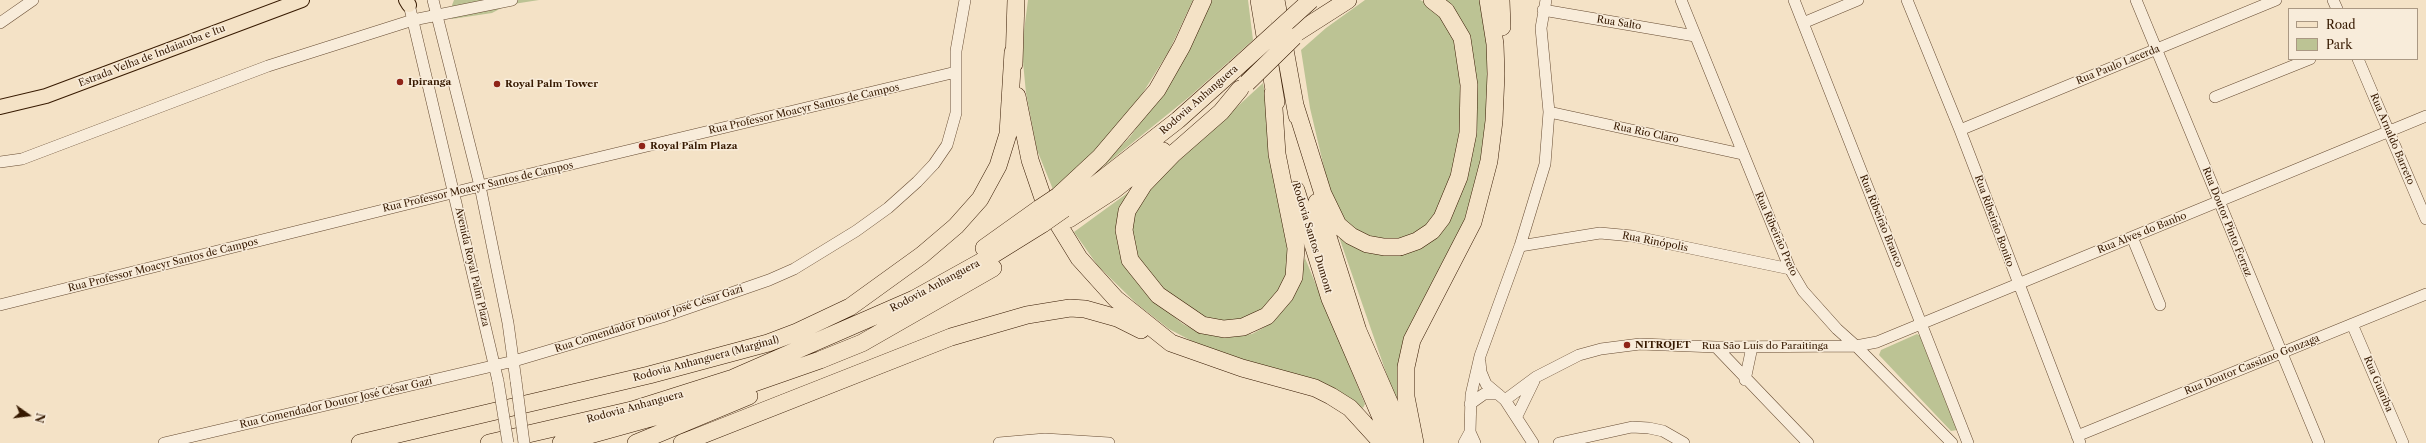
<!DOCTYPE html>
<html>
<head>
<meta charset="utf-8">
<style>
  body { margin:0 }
  #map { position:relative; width:2426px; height:443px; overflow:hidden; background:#f4e2c6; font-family:"Libre Caslon Text",serif }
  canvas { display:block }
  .legend { position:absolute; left:2288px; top:8px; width:130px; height:52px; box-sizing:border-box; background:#f8ecda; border:1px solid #aa9883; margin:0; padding:5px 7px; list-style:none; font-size:12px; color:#361900 }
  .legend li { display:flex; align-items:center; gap:8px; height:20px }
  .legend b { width:20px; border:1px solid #aa9883 }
  .north { position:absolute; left:8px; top:395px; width:40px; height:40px; -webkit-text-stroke:3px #f8ecda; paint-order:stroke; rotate:104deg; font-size:11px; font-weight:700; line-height:16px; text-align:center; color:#361900 }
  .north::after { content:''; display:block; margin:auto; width:14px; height:18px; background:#361900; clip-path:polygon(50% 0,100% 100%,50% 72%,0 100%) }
</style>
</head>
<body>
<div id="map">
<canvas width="2426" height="443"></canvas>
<ul class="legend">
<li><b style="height:5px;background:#f4e2c6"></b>Road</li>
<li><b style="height:11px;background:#bcc394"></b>Park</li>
</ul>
<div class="north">N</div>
</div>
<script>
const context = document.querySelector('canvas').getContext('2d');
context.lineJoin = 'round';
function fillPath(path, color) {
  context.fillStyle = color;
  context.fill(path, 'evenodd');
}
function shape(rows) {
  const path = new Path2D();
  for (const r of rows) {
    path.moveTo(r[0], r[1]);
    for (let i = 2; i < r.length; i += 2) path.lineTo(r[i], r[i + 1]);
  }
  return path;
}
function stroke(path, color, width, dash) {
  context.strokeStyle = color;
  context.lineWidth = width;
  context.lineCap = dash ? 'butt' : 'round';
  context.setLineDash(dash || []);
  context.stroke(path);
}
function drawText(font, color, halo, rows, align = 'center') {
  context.font = font + ' "Libre Caslon Text",serif';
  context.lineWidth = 3;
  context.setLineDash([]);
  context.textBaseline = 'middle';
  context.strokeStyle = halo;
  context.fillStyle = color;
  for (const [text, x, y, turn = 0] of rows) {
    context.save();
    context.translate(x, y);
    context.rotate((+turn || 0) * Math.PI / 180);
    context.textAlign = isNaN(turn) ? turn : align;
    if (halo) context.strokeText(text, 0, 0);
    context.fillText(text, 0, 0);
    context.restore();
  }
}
fillPath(shape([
  [454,0,539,0,507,5,492,13,452,19,449,13],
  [1028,0,1193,0,1169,51,1134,107,1115,132,1054,192,1037,150,1026,93,1023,62,1024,31],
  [1209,0,1248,0,1253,40,1189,97,1089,178,1130,137,1149,110],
  [1365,0,1420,0,1429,4,1451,28,1461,65,1462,132,1441,212,1413,238,1375,241,1342,222,1329,189,1310,108,1301,50,1326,28],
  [1442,0,1482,0,1490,51,1490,107,1481,166,1463,227,1432,289,1398,407,1338,234,1374,253,1389,256,1405,254,1435,239,1447,226,1455,203,1474,107],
  [1263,83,1285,217,1290,273,1265,314,1221,326,1176,305,1132,252,1132,216,1142,196,1164,174],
  [1133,189,1124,262,1131,275,1148,296,1183,324,1198,332,1225,338,1252,334,1263,328,1274,321,1291,300,1305,258,1365,404,1363,408,1341,394,1207,349,1169,329,1137,304,1098,266,1074,232],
  [1917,334,1922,337,1957,423,1957,430,1951,431,1879,355,1881,350]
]), '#bcc394');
const minor = shape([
  [408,0,498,381],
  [433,0,480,186,508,323,516,381],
  [1681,0,1790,269,1803,291,1837,329,1856,346,1952,443],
  [1794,0,1968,443],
  [1907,0,1960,130,2080,443],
  [2136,0,2319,443],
  [2333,0,2337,9],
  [1543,10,1695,36],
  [0,23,33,0],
  [1803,23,1858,0],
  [2358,59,2426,219],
  [2215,97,2310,59],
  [1549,112,1742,154],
  [1960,130,2276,0],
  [0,162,22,159,268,66,413,20,512,0],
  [2132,237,2160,305],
  [1520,246,1600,233,1632,236,1790,269],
  [0,305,480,186,956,72],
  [2352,324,2403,443],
  [1716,347,1808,443],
  [1480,362,1481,372,1486,384,1505,400,1533,443],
  [1745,380,1752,347],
  [1505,400,1536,377,1579,355,1601,349,1640,344,1716,347,1856,346,1877,342,2426,116],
  [1470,404,1484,394,1498,394],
  [1517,416,1534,381],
  [1470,432,1475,443],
  [2077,436,2426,294],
  [164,443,514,361,662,317,769,280,794,269,856,231,888,208,917,182,934,164,947,145,956,113,956,51,965,0],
  [999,443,1045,439,1109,443],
  [1464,443,1470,432,1471,395,1480,356,1520,246,1545,164,1549,112,1541,28,1546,0],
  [1559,443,1632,427,1649,428,1663,431,1684,443]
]);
const major = shape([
  [406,0,409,5],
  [0,107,46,96,302,0]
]);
const highway = shape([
  [1259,0,1276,102],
  [1276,0,1297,116],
  [1501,0,1502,27],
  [1298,32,1348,0],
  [1014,64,1016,0],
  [1240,89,1221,112,1173,154,1144,184,1127,211,1124,230,1130,260,1158,295,1202,325,1224,329,1243,327,1267,316,1285,295,1294,277,1296,248,1277,154,1273,93],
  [1017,96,1030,160,1044,201,1079,258,1116,299,1171,343,1242,368,1315,388,1331,396,1350,408,1382,443],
  [1295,105,1323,194,1338,225,1351,236,1367,244,1384,247,1400,247,1417,241,1432,231,1442,218,1459,177,1468,133,1469,85,1462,38,1446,11,1432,0],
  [1296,190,1330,299,1392,443],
  [1058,196,1100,157,1157,90,1182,46,1203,0],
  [1317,202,1358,331,1407,443],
  [1064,209,1178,120,1235,69],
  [1069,219,1114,190,1163,151],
  [984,248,1040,208],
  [360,443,649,375,768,343,797,332,850,307,922,255,956,226,980,199,998,166,1008,134,1013,52],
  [489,443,632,410,733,378,914,299,986,259,1044,223],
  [561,443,665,414,820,360,862,343,993,268],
  [636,443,749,396],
  [682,443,951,337,1027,315,1070,308,1085,309,1117,318,1141,330],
  [1415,443,1406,397,1406,367,1412,340,1473,222,1489,161,1494,121,1496,74,1495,44,1488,0]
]);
stroke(minor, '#664b32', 12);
stroke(major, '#361900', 16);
stroke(highway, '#361900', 18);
stroke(minor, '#f8ecda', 11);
stroke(major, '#f4e2c6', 14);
stroke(highway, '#f4e2c6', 17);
const minorBridge = shape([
  [498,381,508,443],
  [516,381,524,443]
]);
const highwayBridge = shape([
  [1235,69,1311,0],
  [1247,83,1294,37],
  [1040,208,1058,196],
  [1044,223,1064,209]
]);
stroke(minorBridge, '#664b32', 12, []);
stroke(highwayBridge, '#361900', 18, []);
stroke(minorBridge, '#f8ecda', 11);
stroke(highwayBridge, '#f4e2c6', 17);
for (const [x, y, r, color] of [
  [400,82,4,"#8f2418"],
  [497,84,4,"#8f2418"],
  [642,146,4,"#8f2418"],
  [1627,345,4,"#8f2418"]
]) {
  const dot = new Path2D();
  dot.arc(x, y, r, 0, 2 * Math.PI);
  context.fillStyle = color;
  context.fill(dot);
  stroke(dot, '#f8ecda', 1.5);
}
drawText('10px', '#361900', '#f8ecda', [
  ["Rua Salto",1619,23,9],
  ["Estrada Velha de Indaiatuba e Itu",152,56,-21],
  ["Rua Paulo Lacerda",2118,65,-22],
  ["Rodovia Anhanguera",1199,100,-41],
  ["Rua Professor Moacyr Santos de Campos",804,109,-13],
  ["Rua Rio Claro",1646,133,12],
  ["Rua Arnaldo Barreto",2392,139,67],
  ["Rua Professor Moacyr Santos de Campos",478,187,-13],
  ["Rua Ribeirão Branco",1881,221,68],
  ["Rua Ribeirão Bonito",1994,221,70],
  ["Rua Doutor Pinto Ferraz",2227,222,68],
  ["Rua Alves do Banho",2142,233,-22],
  ["Rua Ribeirão Preto",1776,234,66],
  ["Rodovia Santos Dumont",1312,238,73],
  ["Rua Rinópolis",1655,242,11],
  ["Rua Professor Moacyr Santos de Campos",163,265,-14],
  ["Avenida Royal Palm Plaza",472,267,77],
  ["Rodovia Anhanguera",935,286,-28],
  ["Rua Comendador Doutor José César Gazi",649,319,-18],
  ["Rua São Luís do Paraitinga",1765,346],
  ["Rodovia Anhanguera (Marginal)",706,359,-15],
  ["Rua Doutor Cassiano Gonzaga",2252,365,-22],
  ["Rua Guariba",2378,384,67],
  ["Rua Comendador Doutor José César Gazi",336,403,-13],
  ["Rodovia Anhanguera",635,407,-15]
]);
drawText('bold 10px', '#361900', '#f8ecda', [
  ["Ipiranga",408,82],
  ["Royal Palm Tower",505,84],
  ["Royal Palm Plaza",650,146],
  ["NITROJET",1635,345]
], 'left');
</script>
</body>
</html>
